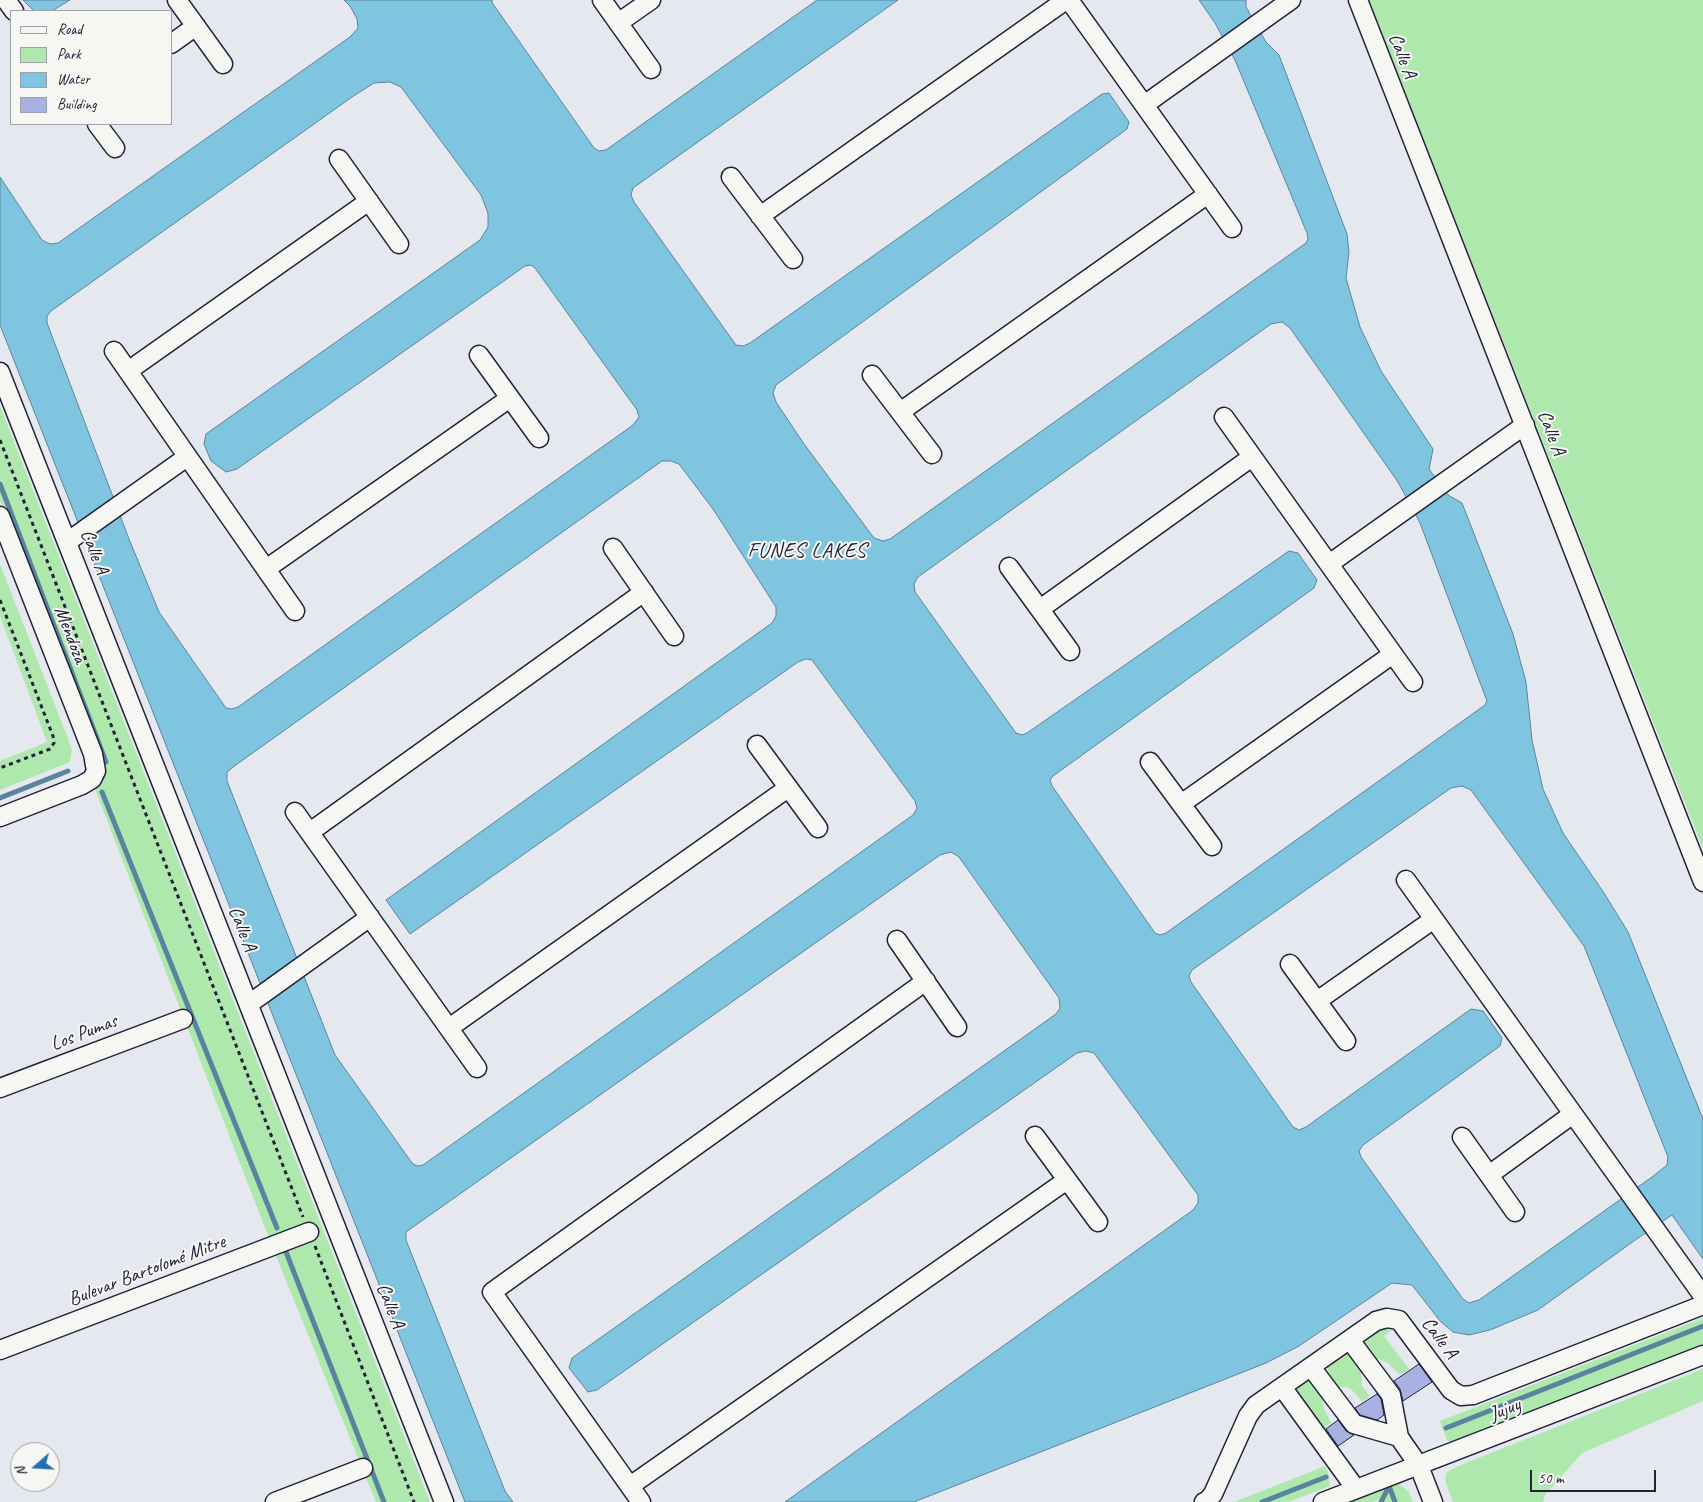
<!DOCTYPE html>
<html>
<head>
<meta charset="utf-8">
<style>
  body { margin:0 }
  #map { position:relative; width:1703px; height:1502px; overflow:hidden; background:#e6e8ef; font-family:Caveat,sans-serif }
  canvas { display:block }
  .legend { position:absolute; left:10px; top:10px; width:162px; height:115px; box-sizing:border-box; background:#f6f6f2; border:1px solid #a1a1a9; margin:0; padding:6px 9px; list-style:none; font-size:15px; color:#22223b }
  .legend li { display:flex; align-items:center; gap:10px; height:25px }
  .legend b { width:25px; border:1px solid #a1a1a9 }
  .north { position:absolute; left:10px; top:1442px; width:50px; height:50px; box-sizing:border-box; background:#f6f6f2; border:1px solid #a1a1a9; border-radius:50%; rotate:251deg; font-size:14px; font-weight:700; line-height:20px; text-align:center; color:#22223b }
  .north::after { content:''; display:block; margin:auto; width:18px; height:22px; background:#1f6fb2; clip-path:polygon(50% 0,100% 100%,50% 72%,0 100%) }
  .scale { position:absolute; left:1530px; top:1470px; width:126px; height:22px; box-sizing:border-box; border:2px solid #22223b; border-top:0; padding-left:6px; font-size:15px; line-height:18px; white-space:nowrap; color:#22223b; -webkit-text-stroke:4px #f6f6f2; paint-order:stroke }
</style>
</head>
<body>
<div id="map">
<canvas width="1703" height="1502"></canvas>
<ul class="legend">
<li><b style="height:6px;background:#f6f6f2"></b>Road</li>
<li><b style="height:14px;background:#afe8ad"></b>Park</li>
<li><b style="height:14px;background:#7fc5e0"></b>Water</li>
<li><b style="height:14px;background:#a7b2e2"></b>Building</li>
</ul>
<div class="north">N</div>
<div class="scale">50 m</div>
</div>
<script>
const context = document.querySelector('canvas').getContext('2d');
context.lineJoin = 'round';
function fillPath(path, color) {
  context.fillStyle = color;
  context.fill(path, 'evenodd');
}
function shape(rows) {
  const path = new Path2D();
  for (const r of rows) {
    path.moveTo(r[0], r[1]);
    for (let i = 2; i < r.length; i += 2) path.lineTo(r[i], r[i + 1]);
  }
  return path;
}
function stroke(path, color, width, dash) {
  context.strokeStyle = color;
  context.lineWidth = width;
  context.lineCap = dash ? 'butt' : 'round';
  context.setLineDash(dash || []);
  context.stroke(path);
}
function drawText(font, color, halo, rows, align = 'center') {
  context.font = font + ' Caveat,sans-serif';
  context.lineWidth = 4;
  context.setLineDash([]);
  context.textBaseline = 'middle';
  context.strokeStyle = halo;
  context.fillStyle = color;
  for (const [text, x, y, turn = 0] of rows) {
    context.save();
    context.translate(x, y);
    context.rotate((+turn || 0) * Math.PI / 180);
    context.textAlign = isNaN(turn) ? turn : align;
    if (halo) context.strokeText(text, 0, 0);
    context.fillText(text, 0, 0);
    context.restore();
  }
}
fillPath(shape([
  [1369,0,1703,0,1703,849],
  [0,406,430,1502,376,1502,272,1246,93,784,104,779,105,775,0,500],
  [0,564,72,749,70,762,0,790,0,761,47,742,0,616],
  [1703,1318,1703,1346,1453,1443,1447,1440,1440,1421],
  [1383,1327,1394,1329,1384,1336,1409,1369,1400,1375,1388,1363,1374,1357,1366,1347,1365,1342,1367,1339],
  [1347,1353,1352,1354,1361,1365,1362,1386,1370,1396,1362,1402,1354,1392,1347,1387,1339,1387,1331,1380,1327,1371,1328,1366],
  [1703,1369,1703,1401,1582,1453,1545,1495,1543,1502,1453,1502,1445,1480,1447,1472,1463,1464],
  [1307,1380,1312,1380,1322,1392,1323,1406,1331,1423,1323,1429,1298,1394,1297,1387],
  [1325,1466,1329,1475,1330,1486,1322,1489,1289,1502,1234,1502],
  [1392,1482,1399,1484,1408,1491,1413,1502,1382,1502,1380,1499,1372,1502,1343,1502]
]), '#afe8ad');
const water = shape([
  [23,0,70,0,52,11,34,11,23,0],
  [344,0,492,0,493,4,594,148,599,151,606,150,817,0,898,0,633,188,631,195,634,202,736,345,743,346,750,343,1102,94,1109,93,1129,122,1127,129,776,385,773,393,776,402,804,444,874,538,883,541,890,539,1306,243,1308,239,1307,233,1235,60,1215,23,1199,0,1246,0,1246,7,1266,42,1279,55,1347,234,1349,252,1346,278,1360,327,1381,371,1433,449,1429,469,1448,495,1462,503,1513,634,1526,682,1532,740,1543,789,1563,833,1604,893,1628,932,1703,1119,1703,1259,1672,1215,1638,1238,1538,1310,1490,1330,1469,1335,1453,1332,1440,1321,1412,1285,1392,1283,1299,1346,1266,1363,914,1502,785,1502,1193,1210,1198,1203,1198,1195,1094,1053,1086,1051,1077,1053,597,1390,588,1392,569,1368,572,1358,1056,1014,1060,1008,1059,998,959,857,951,852,940,855,406,1232,406,1240,505,1491,513,1502,465,1502,0,325,0,177,42,240,50,244,58,243,350,37,358,28,357,19,350,6,344,0],
  [390,82,401,87,481,195,488,213,488,227,480,240,206,434,204,444,211,461,226,472,237,469,525,266,531,265,535,268,637,410,639,417,633,425,238,707,232,709,226,708,159,612,129,539,47,323,47,316,51,311,352,97,374,83,390,82],
  [1282,322,1290,328,1398,482,1420,523,1487,701,1485,705,1166,933,1160,935,1155,933,1052,786,1050,780,1053,776,1314,588,1317,580,1298,553,1289,551,1027,733,1022,735,1016,733,915,592,914,584,918,577,1271,324,1282,322],
  [662,461,671,461,679,464,713,509,776,607,776,616,772,623,386,900,410,934,798,662,806,659,812,660,915,801,917,808,913,815,423,1165,417,1166,412,1163,335,1055,227,781,227,772,233,767,662,461],
  [1462,786,1471,790,1584,946,1668,1157,1667,1165,1652,1177,1479,1300,1469,1303,1463,1299,1361,1157,1359,1151,1363,1145,1500,1046,1502,1038,1483,1011,1471,1009,1306,1127,1299,1130,1293,1127,1191,982,1189,976,1192,970,1451,788,1462,786]
]);
fillPath(water, '#7fc5e0');
stroke(water, '#5a849e', 1);
stroke(shape([
  [0,484,106,762],
  [102,792,277,1228],
  [0,798,68,771],
  [286,1252,384,1502],
  [1446,1428,1703,1326],
  [1389,1486,1395,1502],
  [1262,1502,1326,1477],
  [1381,1502,1389,1486]
]), '#5a849e', 5);
const building = shape([
  [1419,1364,1432,1382,1403,1401,1400,1389,1394,1381,1419,1364],
  [1377,1394,1381,1399,1384,1415,1377,1420,1360,1415,1355,1408,1377,1394],
  [1338,1420,1346,1431,1354,1435,1338,1446,1326,1429,1338,1420]
]);
fillPath(building, '#a7b2e2');
stroke(building, '#22223b', 1);
const minor = shape([
  [6,0,14,11],
  [177,0,223,64],
  [602,0,651,69],
  [1069,0,1232,228],
  [1358,0,1703,882],
  [618,23,651,0],
  [171,44,196,26],
  [1144,105,1291,0],
  [97,124,115,148],
  [339,159,399,244],
  [731,177,793,259],
  [760,216,1066,0],
  [114,351,295,611],
  [479,355,539,438],
  [128,371,369,201],
  [0,372,444,1502],
  [872,375,932,454],
  [900,412,1208,194],
  [1224,417,1413,682],
  [0,516,93,754,96,771,92,779,82,785,0,817],
  [67,542,187,457],
  [613,548,674,636],
  [1329,564,1525,425],
  [1009,567,1070,651],
  [266,569,510,398],
  [1040,609,1252,457],
  [757,745,818,828],
  [1150,762,1212,846],
  [1181,804,1393,654],
  [295,812,477,1068],
  [310,832,644,592],
  [1406,880,1703,1296],
  [897,940,957,1027],
  [1290,964,1346,1041],
  [1317,1001,1434,919],
  [249,1004,370,917],
  [449,1028,788,788],
  [0,1088,183,1019],
  [1035,1136,1098,1222],
  [1462,1137,1515,1212],
  [1489,1175,1573,1114],
  [1350,1340,1391,1395,1399,1437,1419,1466,1433,1502],
  [0,1350,309,1232],
  [1311,1367,1354,1424,1399,1437],
  [1282,1387,1356,1489],
  [630,1486,1067,1180],
  [275,1502,363,1468],
  [641,1502,492,1292,926,981],
  [1204,1502,1207,1501,1213,1494,1248,1416,1256,1405,1376,1321,1387,1318,1399,1320,1451,1390,1461,1396,1473,1395,1703,1305],
  [1323,1502,1703,1355]
]);
stroke(minor, '#22223b', 21);
stroke(shape([
  [0,440,303,1217],
  [0,600,53,736,54,743,50,749,0,768],
  [315,1246,414,1502]
]), '#22223b', 3, [4, 4]);
stroke(minor, '#f6f6f2', 18);
drawText('20px', '#22223b', '#f6f6f2', [
  ["Calle A",1402,56,69],
  ["Calle A",1551,433,69],
  ["Calle A",94,552,69],
  ["Mendoza",70,635,69],
  ["Calle A",242,929,69],
  ["Los Pumas",84,1033,-21],
  ["Bulevar Bartolomé Mitre",147,1271,-21],
  ["Calle A",390,1306,69],
  ["Calle A",1439,1338,53],
  ["Jujuy",1505,1410,-21]
]);
context.letterSpacing = '1px';
drawText('21px', '#22223b', '#f6f6f2', [
  ["FUNES LAKES",807,551]
]);
context.letterSpacing = '0px';
</script>
</body>
</html>
